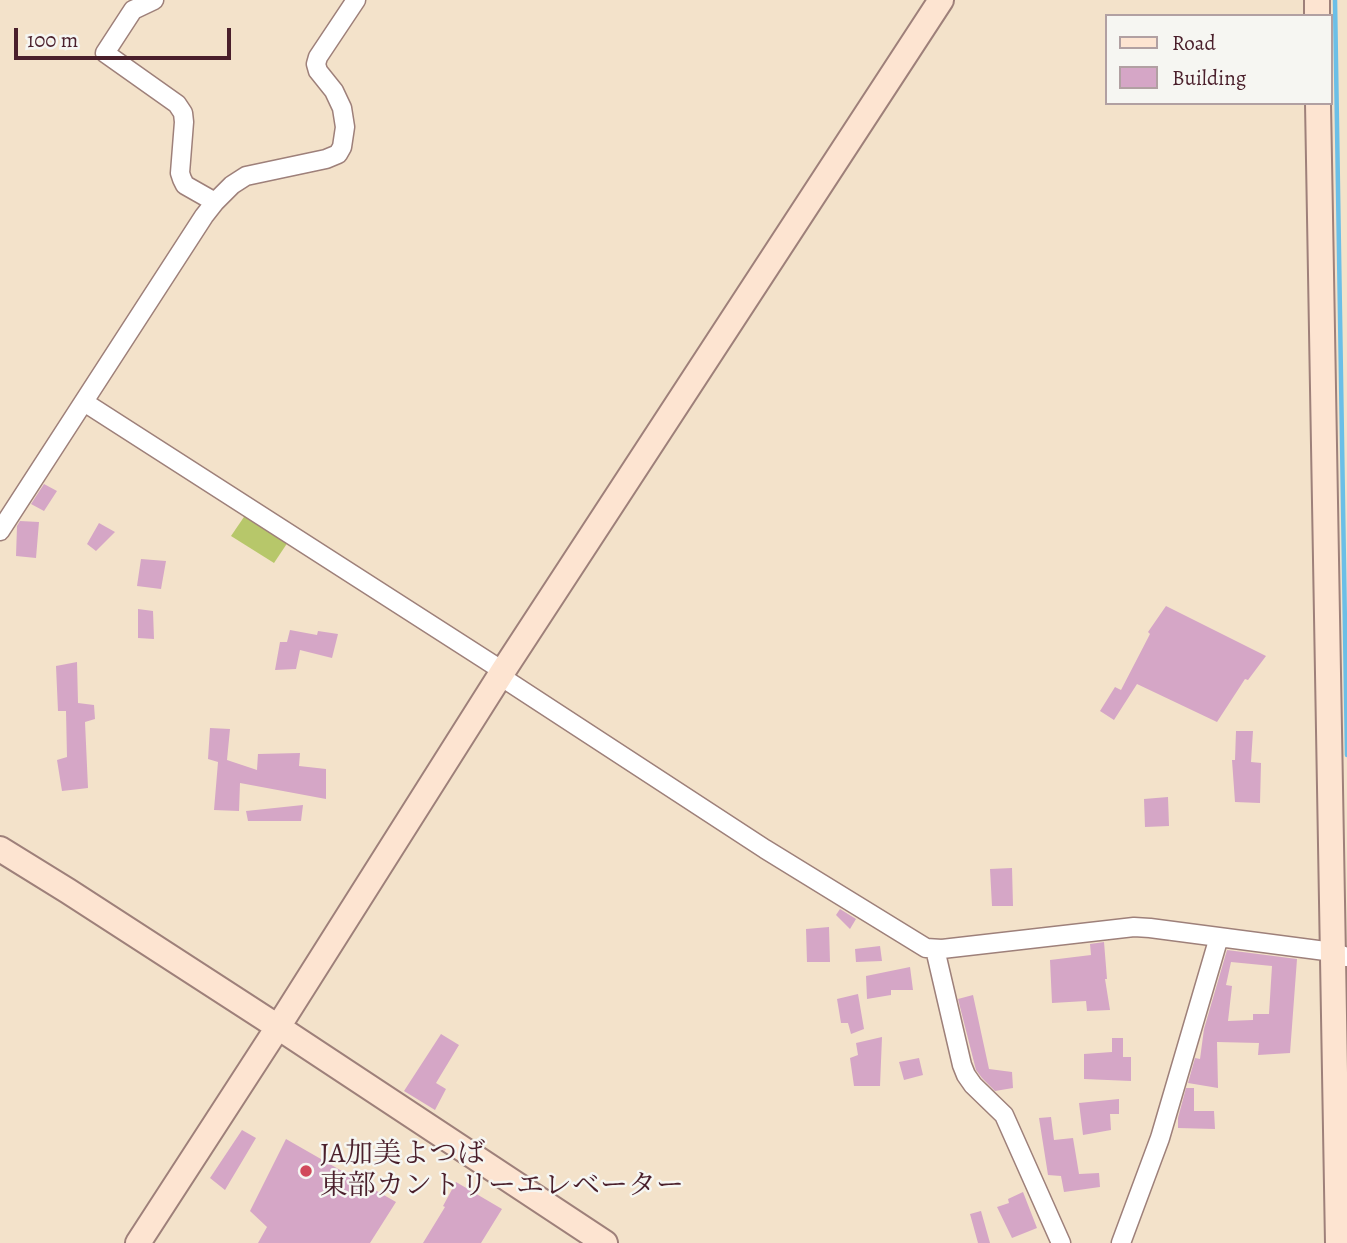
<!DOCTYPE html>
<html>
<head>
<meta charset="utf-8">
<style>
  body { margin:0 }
  #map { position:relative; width:1347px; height:1243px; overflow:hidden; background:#f3e2ca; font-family:Alegreya,serif }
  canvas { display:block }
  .legend { position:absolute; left:1105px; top:14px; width:228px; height:91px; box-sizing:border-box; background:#f6f6f2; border:2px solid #b1a0a2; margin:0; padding:9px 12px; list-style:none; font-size:21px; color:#4a1f2b }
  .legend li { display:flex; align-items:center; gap:14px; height:35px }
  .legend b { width:35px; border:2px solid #b1a0a2 }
  .scale { position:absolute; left:14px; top:28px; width:217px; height:32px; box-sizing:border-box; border:4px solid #4a1f2b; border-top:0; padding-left:9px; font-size:21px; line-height:24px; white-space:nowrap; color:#4a1f2b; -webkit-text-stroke:5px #f6f6f2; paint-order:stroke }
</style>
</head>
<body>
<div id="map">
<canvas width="1347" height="1243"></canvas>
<ul class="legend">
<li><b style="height:9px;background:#fde4d1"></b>Road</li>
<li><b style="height:19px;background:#d5a6c6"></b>Building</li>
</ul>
<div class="scale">100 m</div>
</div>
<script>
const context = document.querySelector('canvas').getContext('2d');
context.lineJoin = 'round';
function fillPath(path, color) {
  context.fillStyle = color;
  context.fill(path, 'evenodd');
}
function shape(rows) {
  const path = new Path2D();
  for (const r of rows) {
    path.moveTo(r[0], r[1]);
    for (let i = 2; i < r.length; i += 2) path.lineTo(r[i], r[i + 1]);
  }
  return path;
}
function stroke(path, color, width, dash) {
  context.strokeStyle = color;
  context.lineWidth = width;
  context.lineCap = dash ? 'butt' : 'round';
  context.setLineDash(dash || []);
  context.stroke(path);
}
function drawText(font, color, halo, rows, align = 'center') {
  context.font = font + ' Alegreya,"Noto Serif JP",serif';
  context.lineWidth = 5;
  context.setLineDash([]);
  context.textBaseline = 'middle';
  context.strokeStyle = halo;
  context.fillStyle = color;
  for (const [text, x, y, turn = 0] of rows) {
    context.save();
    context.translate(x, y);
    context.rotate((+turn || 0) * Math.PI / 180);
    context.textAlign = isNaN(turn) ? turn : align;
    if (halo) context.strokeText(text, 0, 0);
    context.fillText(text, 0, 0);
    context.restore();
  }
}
fillPath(shape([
  [246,514,288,542,274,563,231,536]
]), '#b7c76a');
stroke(shape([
  [1335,0,1347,755]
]), '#6bbfe7', 4.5);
fillPath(shape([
  [44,484,57,491,44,511,31,504],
  [20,521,39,522,36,558,16,556,17,526],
  [99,523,115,532,96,551,87,544],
  [141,559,166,561,161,589,137,586],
  [1166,606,1266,656,1248,680,1245,679,1217,722,1137,684,1114,720,1100,711,1115,687,1121,690,1150,634,1148,632],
  [138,609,153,611,154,639,138,638],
  [290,630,317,635,318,631,338,634,332,658,300,650,296,669,275,670,280,642,287,642],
  [77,662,78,703,94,705,95,719,85,722,88,788,62,791,57,760,67,757,66,711,58,711,56,666],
  [210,728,230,729,227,760,257,770,258,754,300,753,299,766,326,769,326,799,240,783,239,811,214,810,218,762,208,759],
  [1236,731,1253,731,1251,762,1261,763,1260,803,1235,802,1232,760,1235,760],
  [1168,797,1169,826,1145,827,1144,799],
  [303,805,301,821,248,821,246,811],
  [1012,868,1013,906,992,906,990,869],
  [840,909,856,919,850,929,836,915],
  [829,927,830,962,807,962,806,929],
  [1104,942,1107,979,1105,979,1110,1010,1087,1011,1086,1001,1052,1003,1050,960,1091,955,1090,944],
  [880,946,882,961,856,962,855,949],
  [1227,950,1297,959,1290,1053,1258,1055,1259,1043,1217,1042,1218,1088,1188,1083,1195,1058,1200,1059,1204,1029],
  [1231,962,1272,966,1269,1014,1253,1014,1253,1020,1228,1021,1232,986,1226,985],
  [910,967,913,990,891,990,891,995,867,999,866,976],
  [858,994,864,1029,851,1034,848,1023,841,1023,837,999],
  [973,995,989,1069,1012,1072,1013,1088,995,1091,982,1078,976,1070,958,999],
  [441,1034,459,1045,436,1083,446,1089,435,1110,404,1091],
  [882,1037,880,1086,854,1086,850,1058,858,1055,856,1043],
  [1112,1038,1123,1038,1123,1057,1131,1057,1131,1081,1084,1079,1084,1054,1112,1052],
  [919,1058,923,1075,904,1080,899,1062],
  [1186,1088,1194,1088,1194,1111,1214,1111,1215,1129,1178,1128,1178,1118],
  [1119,1099,1119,1114,1110,1114,1111,1130,1083,1135,1079,1103],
  [1051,1117,1054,1140,1073,1138,1079,1174,1099,1173,1100,1187,1064,1192,1061,1176,1048,1175,1039,1118],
  [242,1130,256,1138,225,1190,210,1178],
  [286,1139,396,1202,370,1243,258,1243,267,1227,250,1211],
  [456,1182,502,1209,481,1243,423,1243,445,1207,443,1206],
  [1023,1192,1037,1228,1012,1238,997,1207,1009,1203,1008,1199],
  [981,1211,990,1243,978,1243,970,1214]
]), '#d5a6c6');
const street = shape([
  [154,0,133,10,105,53,177,104,183,113,184,122,180,173,182,179,185,185,215,202],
  [84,402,503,671],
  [0,531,204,216,215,202,232,185,246,176,326,159,338,154,342,147,345,127,342,108,334,91,318,71,316,64,318,57,356,0],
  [500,676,765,849,926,948,942,949,1134,927,1150,928,1333,952,1347,957],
  [935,949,962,1065,966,1075,973,1085,1004,1115,1061,1243],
  [1121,1243,1160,1138,1219,937]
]);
const secondary = shape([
  [1317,0,1317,16],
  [1318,103,1338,1243],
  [0,849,68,891,278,1027,605,1243],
  [138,1243,278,1027,503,671,941,0]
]);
stroke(street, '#9e807a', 21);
stroke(secondary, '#9e807a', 28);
stroke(street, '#fff', 18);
stroke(secondary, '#fde4d1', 24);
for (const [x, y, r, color] of [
  [306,1171,7,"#d1495b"]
]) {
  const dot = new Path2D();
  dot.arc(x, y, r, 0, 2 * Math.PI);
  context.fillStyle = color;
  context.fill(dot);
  stroke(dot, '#f6f6f2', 2.5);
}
drawText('28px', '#4a1f2b', '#f6f6f2', [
  ["JA加美よつば",320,1155],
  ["東部カントリーエレベーター",320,1187]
], 'left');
</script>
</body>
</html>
